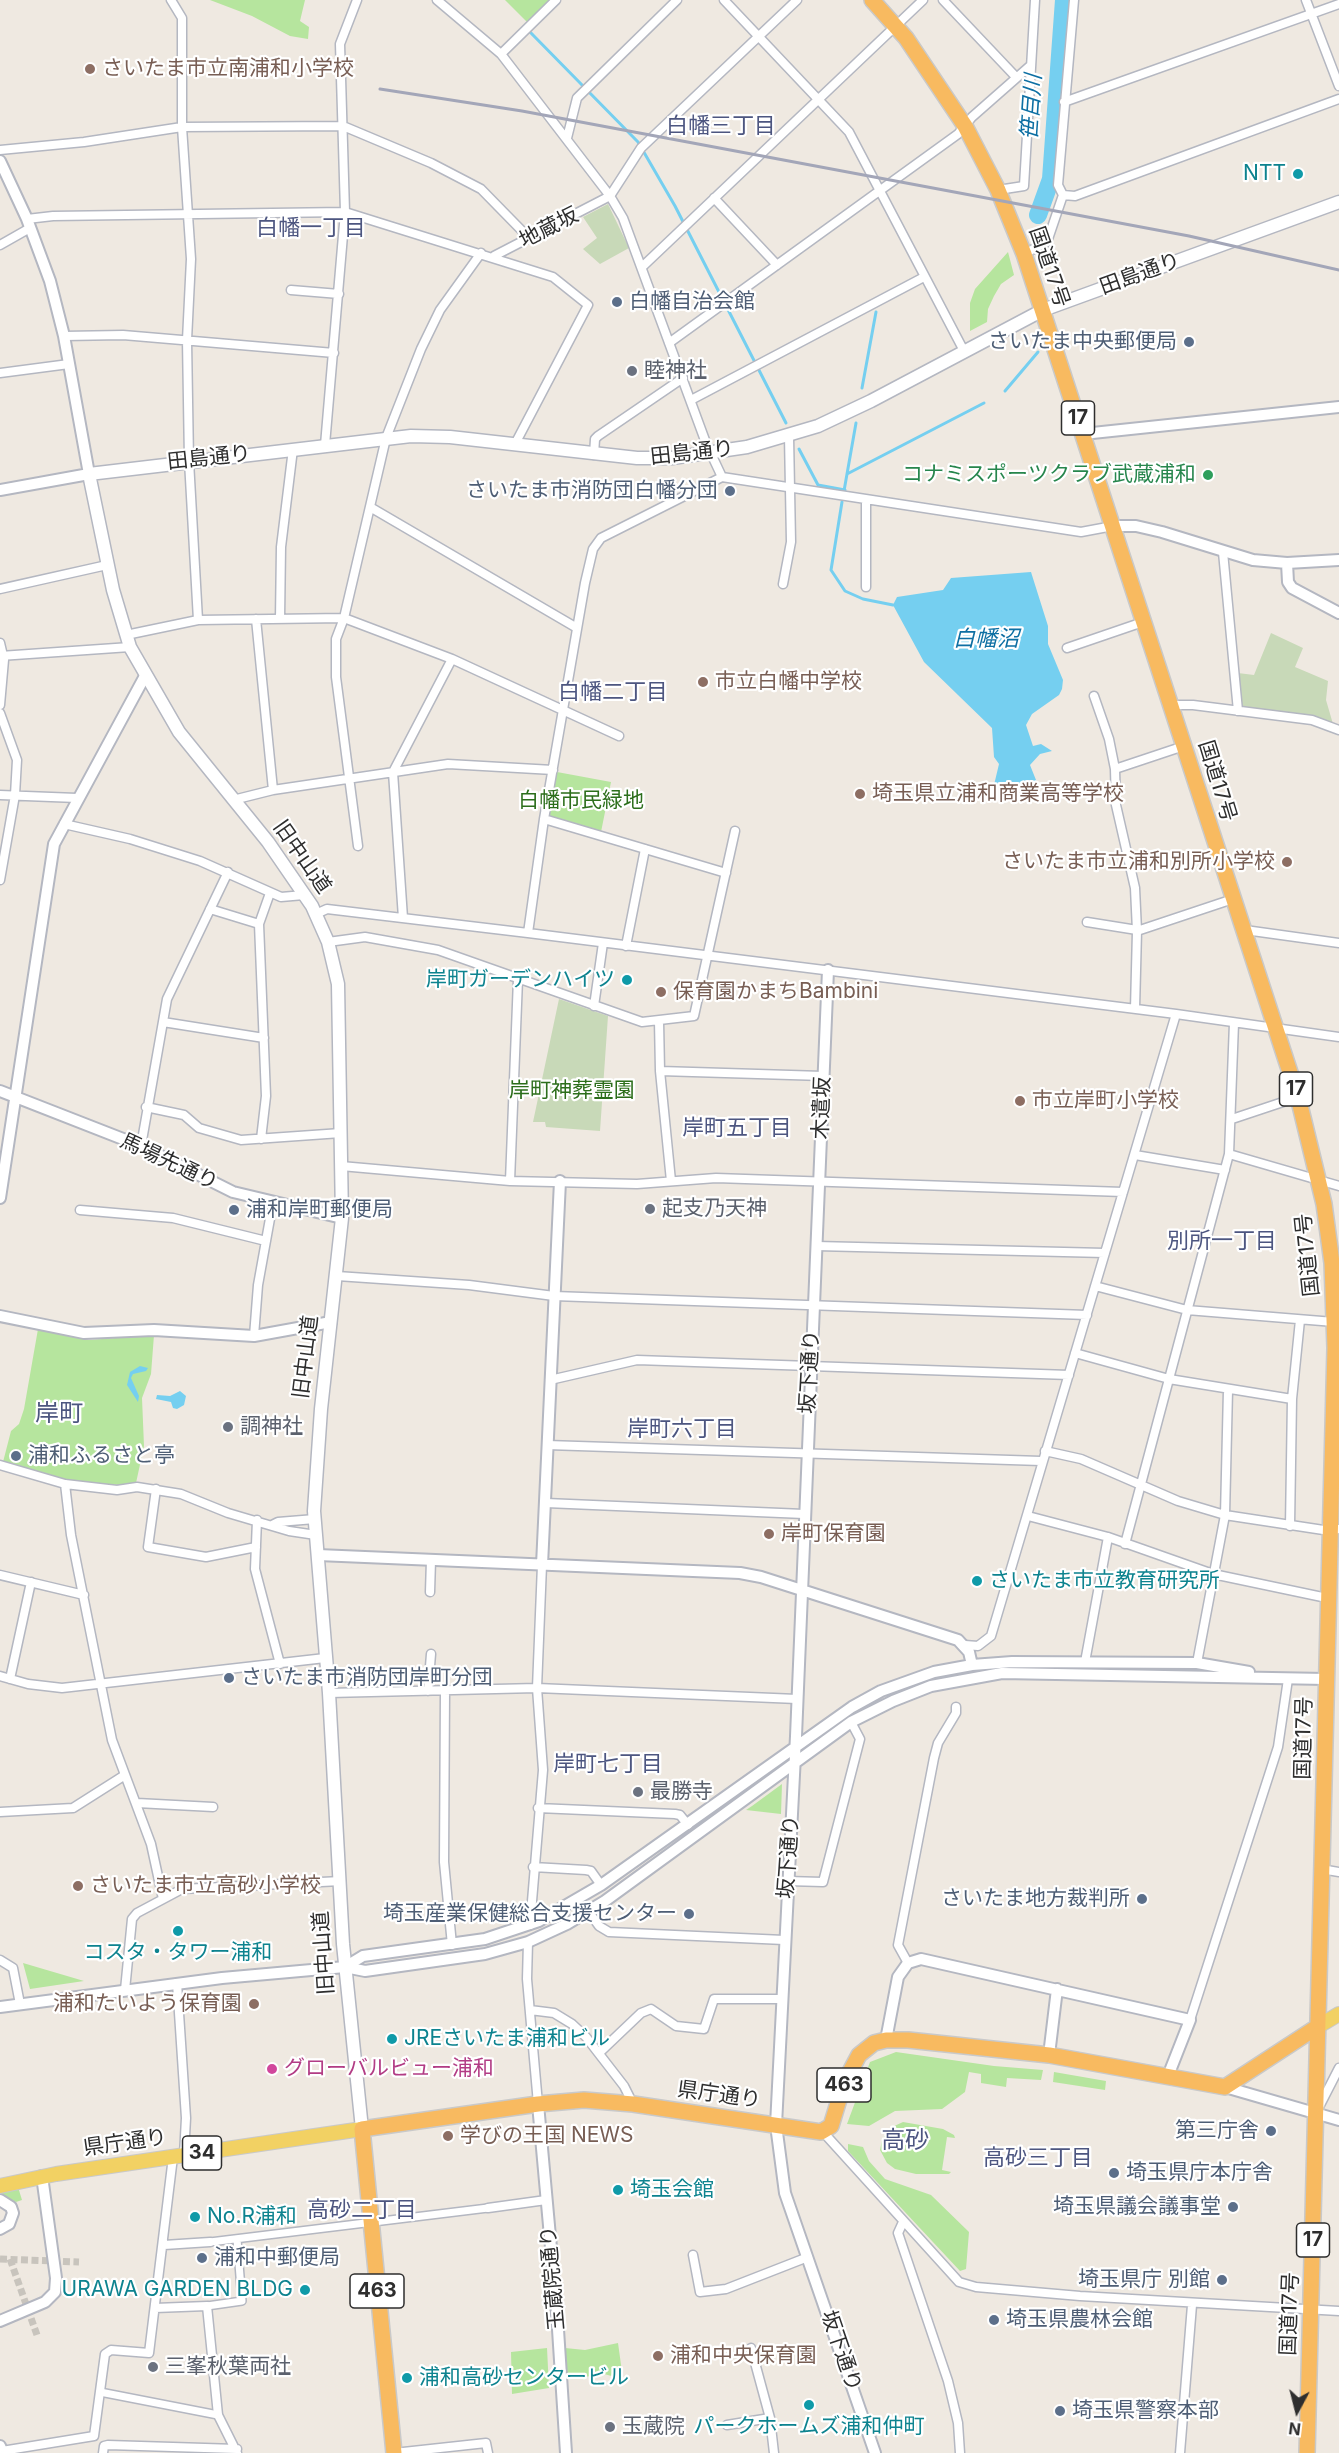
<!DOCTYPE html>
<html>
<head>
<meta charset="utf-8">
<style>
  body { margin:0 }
  #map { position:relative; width:1339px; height:2453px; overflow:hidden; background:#efe9e1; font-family:Inter,sans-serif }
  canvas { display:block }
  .north { position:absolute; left:1267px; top:2381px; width:60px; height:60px; -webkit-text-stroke:4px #fff; paint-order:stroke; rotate:187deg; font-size:16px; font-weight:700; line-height:24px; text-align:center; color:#2e2e2e }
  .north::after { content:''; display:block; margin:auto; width:21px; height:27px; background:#2e2e2e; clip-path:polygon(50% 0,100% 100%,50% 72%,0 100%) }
</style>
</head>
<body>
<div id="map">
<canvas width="1339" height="2453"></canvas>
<div class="north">N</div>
</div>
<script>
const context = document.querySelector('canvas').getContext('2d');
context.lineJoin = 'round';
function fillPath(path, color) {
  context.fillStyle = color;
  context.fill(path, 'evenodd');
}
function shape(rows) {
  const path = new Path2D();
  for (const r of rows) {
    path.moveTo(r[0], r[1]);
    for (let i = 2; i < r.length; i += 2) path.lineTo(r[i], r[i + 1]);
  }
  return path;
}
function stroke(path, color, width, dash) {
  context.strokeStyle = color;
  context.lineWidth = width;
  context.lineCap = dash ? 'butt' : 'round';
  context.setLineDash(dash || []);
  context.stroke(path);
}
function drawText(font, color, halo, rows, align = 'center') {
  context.font = font + ' Inter,"Noto Sans JP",sans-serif';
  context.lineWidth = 4.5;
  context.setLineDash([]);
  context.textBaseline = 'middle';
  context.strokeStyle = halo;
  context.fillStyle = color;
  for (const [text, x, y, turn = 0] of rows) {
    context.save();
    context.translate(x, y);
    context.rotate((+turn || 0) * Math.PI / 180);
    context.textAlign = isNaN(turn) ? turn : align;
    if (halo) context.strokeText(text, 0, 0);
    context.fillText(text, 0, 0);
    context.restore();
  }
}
fillPath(shape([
  [210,0,305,0,300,21,309,27,308,39,290,36,252,16],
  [505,0,549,0,527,22],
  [1008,252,1014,275,1001,284,994,296,988,309,987,322,970,331,970,303,975,289],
  [557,772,611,782,601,832,548,816],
  [38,1329,89,1340,154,1335,151,1374,142,1398,144,1446,136,1483,119,1485,72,1482,3,1462,11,1431,19,1424,24,1409],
  [782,1784,781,1814,746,1810,752,1806],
  [23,1963,84,1981,30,1989],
  [896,2052,994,2066,1043,2070,1041,2080,1007,2078,1006,2087,981,2083,981,2074,969,2072,965,2092,942,2109,895,2111,869,2126,847,2124,870,2062],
  [1054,2072,1106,2081,1105,2090,1053,2082],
  [903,2122,943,2129,954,2135,955,2138,947,2137,942,2170,951,2172,949,2174,916,2174,895,2169,887,2163,880,2150,882,2140,890,2128],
  [848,2144,863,2147,869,2161,885,2179,931,2195,969,2232,966,2269,960,2271,848,2151],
  [18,2187,22,2200,16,2202,0,2195,0,2193],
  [618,2343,623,2379,604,2374,572,2379,567,2374,565,2348,585,2350],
  [547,2348,549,2388,512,2394,511,2352]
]), '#b6e59e');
fillPath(shape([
  [608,204,629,248,600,264,583,249,597,238,583,217],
  [1271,633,1303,648,1295,667,1328,681,1326,700,1333,724,1317,717,1241,707,1238,673,1254,675],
  [559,999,608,1016,600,1131,546,1127,545,1122,533,1122]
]), '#c8d9b8');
fillPath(shape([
  [1031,572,1048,626,1048,644,1063,680,1062,689,1059,695,1032,714,1026,725,1033,746,1041,744,1052,751,1040,754,1030,765,1038,785,1015,791,1001,785,994,785,999,764,994,757,992,728,924,662,893,605,897,597,943,590,951,578],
  [140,1366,148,1368,146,1371,133,1374,131,1378,139,1396,138,1402,127,1385,130,1372],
  [180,1391,186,1396,184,1405,177,1409,173,1408,171,1402,156,1399,157,1395,170,1396]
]), '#75cff0');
stroke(shape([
  [530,32,638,142,675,206,786,423],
  [862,388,876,312],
  [1005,391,1038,352],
  [799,449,818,485,845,490],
  [847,474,984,403],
  [844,491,856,423],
  [842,502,831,570,845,591,863,599,893,605]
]), '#75cff0', 3);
stroke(shape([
  [1038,215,1051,179,1064,0]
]), '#75cff0', 18);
stroke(shape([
  [0,2259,79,2262],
  [10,2259,37,2335]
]), '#c8c4bd', 7, [7, 3.5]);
const pedestrian = shape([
  [210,2242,488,2208],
  [207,2306,242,2301,237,2239],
  [100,2392,218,2415]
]);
const minor = shape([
  [171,0,182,18,182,127,191,259,187,340,189,461,198,620],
  [437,0,501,54,610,196,623,218,706,443,722,477],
  [724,0,849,132,964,351],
  [943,0,1016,77],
  [1306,0,1339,86],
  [501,54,556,0],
  [1064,102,1339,4],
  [567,138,577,98,677,0],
  [0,150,84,142,182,127,343,126,431,163,481,189,529,238],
  [998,190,1024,186,1035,0],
  [1063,195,1058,185,1074,0],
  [714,198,777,265],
  [27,219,53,216,345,212,553,277,588,305,515,444],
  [0,245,30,228],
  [1024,254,1047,242,1063,195,1075,196,1339,99],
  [494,256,610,196,641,148,797,0],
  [642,267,923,0],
  [291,290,339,294],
  [64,336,123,335,334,353],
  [669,343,958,134,972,117,1030,66],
  [0,373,69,364],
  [691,400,924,277],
  [325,445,345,212,340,44,357,0],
  [594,455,595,439,598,436,683,378],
  [370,507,577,628],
  [1223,552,1238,711],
  [783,584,791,542,789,436],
  [866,587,866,500],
  [0,589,107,565],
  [256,619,273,790],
  [280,619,281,547,293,449],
  [126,635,198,620,344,618,452,659,619,736],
  [0,643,4,660,0,705],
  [1067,648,1143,622],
  [0,656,130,647],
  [1094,696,1109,739,1115,769,1116,805,1135,888,1137,931,1135,1009],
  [1172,705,1193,705,1312,720,1339,730],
  [0,713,17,760,15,795,0,880],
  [1115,769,1184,746],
  [0,795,77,798],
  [233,800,273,790,448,764,553,770],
  [544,819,726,873],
  [64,824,130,839,200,861,281,897,304,895],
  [358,846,336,677,336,639,344,618,386,438,421,349,440,310,481,253],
  [210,909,259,924,266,1096,261,1139],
  [316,914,327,909,528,933,1176,1014,1339,1037],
  [403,918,393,772,452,659],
  [1087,922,1137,930],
  [259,924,270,893],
  [1245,930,1339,943],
  [1137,931,1233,899],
  [528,933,544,819,585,583,593,549,601,538,722,477,1081,532,1113,526],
  [328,942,365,937,438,950,642,1022,694,1016,735,831],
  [626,946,645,849],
  [594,1006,603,943],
  [659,1021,660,1071,671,1181],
  [163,1022,264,1038],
  [660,1071,823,1076],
  [146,1107,184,1115,199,1128,241,1140,341,1133],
  [1232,1119,1298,1097],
  [141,1146,167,999,228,872],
  [1229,1154,1339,1186],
  [1135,1155,1225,1170],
  [341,1166,510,1181,637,1184,716,1178,1123,1192],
  [510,1181,518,979],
  [80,1210,173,1218,266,1241],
  [816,1246,1105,1253],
  [337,1276,469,1285,554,1296,1087,1315],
  [1095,1286,1187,1310,1334,1322],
  [254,1336,258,1285,273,1202],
  [1075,1353,1169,1379,1292,1399],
  [550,1380,637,1360,1069,1375],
  [547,1445,1041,1461],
  [1045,1451,1081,1459,1178,1501,1225,1515,1330,1531,1339,1529],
  [0,1465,65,1484,117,1490,137,1487,181,1494,228,1513,289,1531,316,1535],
  [65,1484,71,1535,112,1740,151,1844,163,1899],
  [156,1489,148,1547,206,1557,256,1547],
  [546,1503,804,1514],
  [1028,1516,1108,1537,1213,1574,1327,1598],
  [257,1520,255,1569,280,1664],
  [272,1525,278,1522,315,1519],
  [1290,1526,1292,1399,1300,1320],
  [1125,1544,1229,1154,1234,1023],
  [0,1575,84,1595],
  [430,1592,431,1560],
  [965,1645,978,1646,991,1636,1176,1014],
  [1085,1662,1108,1537],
  [1197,1663,1225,1515,1228,1390],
  [0,1676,28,1684,62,1688,325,1658],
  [10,1679,31,1582],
  [428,1691,431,1654],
  [445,1691,444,1862,452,1945],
  [329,1693,537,1688,797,1699],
  [137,1803,213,1807],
  [538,1808,675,1814,680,1815,688,1825],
  [0,1812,73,1808,125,1775],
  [533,1867,586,1870,591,1871,601,1885],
  [1321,1869,1339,1872],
  [787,1881,823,1882,860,1739,851,1722],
  [589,1912,599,1926,609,1932,784,1940],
  [530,1925,543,1770,537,1688,542,1565],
  [528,1942,527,1979,538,2104],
  [0,1960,13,1968,20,2004],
  [908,1963,898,1945,934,1758,938,1743,956,1713,956,1707],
  [177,1983,186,2118,184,2155],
  [125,1990,132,1919,137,1913,182,1889,341,1881],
  [530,2010,554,2013,572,2024,586,2037,624,2086,633,2104],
  [1190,2020,1278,1747,1288,1679],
  [599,2053,641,2013,651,2009,676,2026,704,2029,714,1999,782,1999],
  [1319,2107,1339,2068],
  [823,2132,959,2282,976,2287,1080,2296,1339,2311],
  [488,2208,546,2200],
  [903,2222,898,2233,948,2381,958,2423,960,2453],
  [164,2245,210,2242],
  [693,2255,700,2292,726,2289,808,2257],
  [155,2308,207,2306,218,2415,237,2453],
  [751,2348,770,2418,774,2453],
  [727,2425,770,2418],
  [2,2451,94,2436,105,2354,111,2350,149,2353,173,2157],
  [103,2453,104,2446,108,2445,237,2449],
  [394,2453,486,2443,488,2453],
  [1180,2453,1192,2305]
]);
const tertiary = shape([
  [0,161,27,219,50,281,64,336,89,474,0,490],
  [1083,434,1339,407],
  [1113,526,1136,526,1162,532,1253,560,1287,563,1339,560],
  [1287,563,1288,582,1292,588,1339,613],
  [828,970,796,1736,776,2125,785,2193,875,2453],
  [0,1091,141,1146,233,1192,342,1218],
  [0,1198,54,844,145,676],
  [0,1316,84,1333,154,1330,254,1336,331,1322],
  [318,1555,740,1573,761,1577,958,1640,969,1652,972,1665],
  [542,1565,560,1181],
  [345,1967,363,1956,485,1939,539,1921,601,1885,852,1707,881,1691,934,1672,972,1665,1012,1662,1197,1663,1249,1672],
  [0,2007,222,1978,345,1967,365,1971,485,1954,528,1942,567,1924,605,1901,851,1722,893,1701,931,1686,1002,1673,1326,1679],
  [886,2040,898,1977,908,1963,921,1959,1190,2020,1168,2076],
  [1049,2055,1057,1989],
  [1225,2087,1339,2120],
  [538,2104,557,2314,566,2453],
  [0,2200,11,2207,13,2213,9,2224,0,2229],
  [0,2321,45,2302,55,2292,56,2278,42,2176],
  [0,2446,3,2453]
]);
const secondary = shape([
  [362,2129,343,1944,329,1693,314,1511,321,1409,342,1218,338,984,328,942,312,906,268,842,179,732,130,647,113,590,89,474,411,436,450,437,637,458,672,458,747,447,818,426,871,401,1043,310,1339,202]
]);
const primary = shape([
  [1317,2027,1339,2014],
  [0,2186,56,2174,362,2129]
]);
const trunk = shape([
  [872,0,906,38,965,126,998,190,1024,254,1298,1097,1324,1204,1332,1263,1335,1348,1307,2453],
  [394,2453,362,2129,538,2104,584,2100,633,2104,821,2132,831,2126,844,2083,859,2055,874,2043,886,2040,908,2040,1049,2055,1225,2087,1317,2027]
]);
stroke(pedestrian, '#b4b7c1', 10);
stroke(minor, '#b4b7c1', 11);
stroke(tertiary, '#b4b7c1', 14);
stroke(secondary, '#b4b7c1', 15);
stroke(primary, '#c9c9c9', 16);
stroke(trunk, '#c9c9c9', 18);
stroke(pedestrian, '#fff', 7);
stroke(minor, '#fff', 8);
stroke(tertiary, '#fff', 10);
stroke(secondary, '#fff', 12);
stroke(primary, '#f2d163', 14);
stroke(trunk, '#f8ba60', 15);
stroke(shape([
  [380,89,522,111,1189,236,1339,270]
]), '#a3a6b8', 3);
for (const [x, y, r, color] of [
  [90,69,6,"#8d6e63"],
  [1298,174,6,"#0f9aa8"],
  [617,302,6,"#5c6f8a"],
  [1189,342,6,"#5c6f8a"],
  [632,371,6,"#6b7280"],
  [1208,475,6,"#2e9e5b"],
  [730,491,6,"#5c6f8a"],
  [703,682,6,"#8d6e63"],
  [860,794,6,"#8d6e63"],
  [1287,862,6,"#8d6e63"],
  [627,980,6,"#0f9aa8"],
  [661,992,6,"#8d6e63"],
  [1020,1101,6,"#8d6e63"],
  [650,1209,6,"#6b7280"],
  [234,1210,6,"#5c6f8a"],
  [228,1427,6,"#6b7280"],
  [16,1456,6,"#5c6f8a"],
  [769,1534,6,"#8d6e63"],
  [977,1581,6,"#0f9aa8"],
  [229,1678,6,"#5c6f8a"],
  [638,1792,6,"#6b7280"],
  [78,1886,6,"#8d6e63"],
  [1142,1899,6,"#5c6f8a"],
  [689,1914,6,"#5c6f8a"],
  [178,1931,6,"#0f9aa8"],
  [254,2004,6,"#8d6e63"],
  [392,2039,6,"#0f9aa8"],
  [272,2069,6,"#d1479c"],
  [1271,2131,6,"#5c6f8a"],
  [448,2136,6,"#8d6e63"],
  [1114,2173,6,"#5c6f8a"],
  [618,2190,6,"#0f9aa8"],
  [1233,2207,6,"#5c6f8a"],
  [195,2217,6,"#0f9aa8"],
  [202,2258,6,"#5c6f8a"],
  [1222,2280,6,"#5c6f8a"],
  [305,2290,6,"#0f9aa8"],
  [994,2320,6,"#5c6f8a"],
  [658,2356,6,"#8d6e63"],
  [153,2367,6,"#6b7280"],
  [407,2378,6,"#0f9aa8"],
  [809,2405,6,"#0f9aa8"],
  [1060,2411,6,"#5c6f8a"],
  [610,2427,6,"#6b7280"]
]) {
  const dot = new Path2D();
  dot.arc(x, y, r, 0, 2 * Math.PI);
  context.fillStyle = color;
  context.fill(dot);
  stroke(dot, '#fff', 2);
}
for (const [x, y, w] of [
  [1078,418,33],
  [1296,1089,33],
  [844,2085,54],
  [202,2153,39],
  [1313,2240,33],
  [377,2291,54]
]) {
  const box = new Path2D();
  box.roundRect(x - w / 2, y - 17, w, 34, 4.5);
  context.fillStyle = '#fff';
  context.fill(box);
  stroke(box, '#2e2e2e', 1.5);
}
drawText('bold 20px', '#2e2e2e', null, [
  ["17",1078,418],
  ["17",1296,1089],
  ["463",844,2085],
  ["34",202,2153],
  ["17",1313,2240],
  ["463",377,2291]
]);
drawText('21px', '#785e54', '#fff', [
  ["さいたま市立南浦和小学校",102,69],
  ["市立白幡中学校",715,682],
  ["埼玉県立浦和商業高等学校",872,794],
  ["さいたま市立浦和別所小学校",1275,862,"right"],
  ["保育園かまちBambini",673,992],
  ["市立岸町小学校",1032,1101],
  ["岸町保育園",781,1534],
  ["さいたま市立高砂小学校",90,1886],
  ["浦和たいよう保育園",242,2004,"right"],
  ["学びの王国 NEWS",460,2136],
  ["浦和中央保育園",670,2356]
], 'left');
drawText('21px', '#0d838f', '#fff', [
  ["NTT",1286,174,"right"],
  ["岸町ガーデンハイツ",615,980,"right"],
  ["さいたま市立教育研究所",989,1581],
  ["コスタ・タワー浦和",178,1953,"center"],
  ["JREさいたま浦和ビル",404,2039],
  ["埼玉会館",630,2190],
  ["No.R浦和",207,2217],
  ["URAWA GARDEN BLDG",293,2290,"right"],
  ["浦和高砂センタービル",419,2378],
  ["パークホームズ浦和仲町",809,2427,"center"]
], 'left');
drawText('21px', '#2e2e2e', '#fff', [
  ["地蔵坂",549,228,-27],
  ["国道17号",1049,267,71],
  ["田島通り",1140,274,-20],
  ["田島通り",692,453,-6],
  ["田島通り",209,458,-6],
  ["国道17号",1217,781,73],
  ["旧中山道",302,857,55],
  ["木遣坂",822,1108,-88],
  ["馬場先通り",169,1162,25],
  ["国道17号",1308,1255,-96],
  ["旧中山道",306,1357,-83],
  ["坂下通り",810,1372,-87],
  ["国道17号",1304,1738,-89],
  ["坂下通り",789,1857,-86],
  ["旧中山道",324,1953,-94],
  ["県庁通り",719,2095,8],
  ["県庁通り",125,2143,-8],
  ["玉蔵院通り",553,2278,-95],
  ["国道17号",1290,2314,-88],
  ["坂下通り",841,2351,71]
]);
drawText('21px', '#4e5e75', '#fff', [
  ["白幡自治会館",629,302],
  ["さいたま中央郵便局",1177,342,"right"],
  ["さいたま市消防団白幡分団",718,491,"right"],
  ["浦和岸町郵便局",246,1210],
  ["浦和ふるさと亭",28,1456],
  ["さいたま市消防団岸町分団",241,1678],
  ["さいたま地方裁判所",1130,1899,"right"],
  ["埼玉産業保健総合支援センター",677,1914,"right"],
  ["第三庁舎",1259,2131,"right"],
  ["埼玉県庁本庁舎",1126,2173],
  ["埼玉県議会議事堂",1221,2207,"right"],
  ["浦和中郵便局",214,2258],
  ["埼玉県庁 別館",1210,2280,"right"],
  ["埼玉県農林会館",1006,2320],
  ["埼玉県警察本部",1072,2411]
], 'left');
drawText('21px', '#5b616d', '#fff', [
  ["睦神社",644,371],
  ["起支乃天神",662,1209],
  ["調神社",240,1427],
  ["最勝寺",650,1792],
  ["三峯秋葉両社",165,2367],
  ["玉蔵院",622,2427]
], 'left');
drawText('21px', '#27864d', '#fff', [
  ["コナミスポーツクラブ武蔵浦和",1196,475]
], 'right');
drawText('21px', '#2c6e1b', '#fff', [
  ["白幡市民緑地",581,801],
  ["岸町神葬霊園",572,1091]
]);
drawText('21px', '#b23c85', '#fff', [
  ["グローバルビュー浦和",284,2069]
], 'left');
drawText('italic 22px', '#0d6fa3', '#fff', [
  ["笹目川",1032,107,-86],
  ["白幡沼",986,639]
]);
drawText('22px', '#4d5680', '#fff', [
  ["白幡三丁目",721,126],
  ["白幡一丁目",311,228],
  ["白幡二丁目",613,692],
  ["岸町五丁目",737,1128],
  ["別所一丁目",1222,1241],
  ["岸町六丁目",682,1429],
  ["岸町七丁目",608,1764],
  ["高砂三丁目",1038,2158],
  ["高砂二丁目",362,2210]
]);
drawText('24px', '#4d5680', '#fff', [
  ["岸町",59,1414],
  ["高砂",905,2141]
]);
</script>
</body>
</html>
